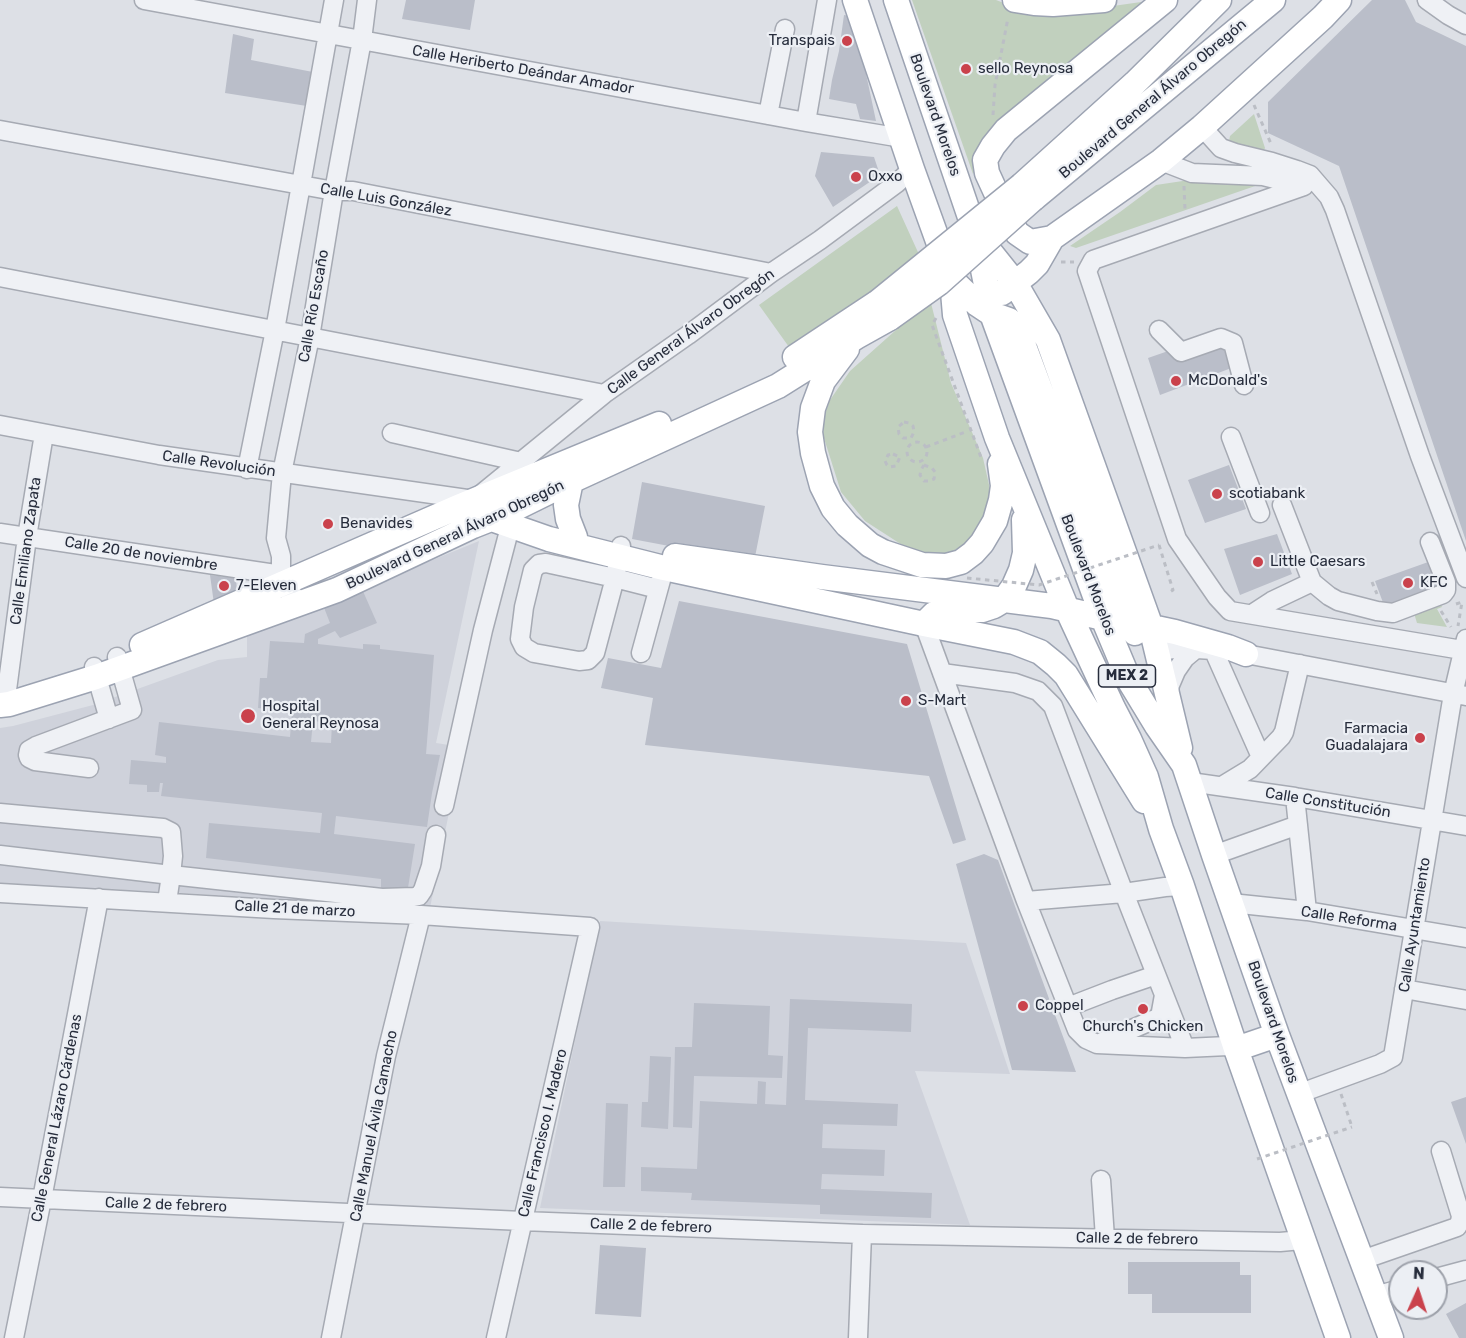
<!DOCTYPE html>
<html>
<head>
<meta charset="utf-8">
<style>
  body { margin:0 }
  #map { position:relative; width:1466px; height:1338px; overflow:hidden; background:#dde0e6; font-family:Rubik,sans-serif }
  canvas { display:block }
  .north { position:absolute; left:1388px; top:1260px; width:60px; height:60px; box-sizing:border-box; background:#eceff4; border:2px solid #9da1aa; border-radius:50%; rotate:3deg; font-size:16px; font-weight:700; line-height:24px; text-align:center; color:#272d3c }
  .north::after { content:''; display:block; margin:auto; width:21px; height:27px; background:#ca424c; clip-path:polygon(50% 0,100% 100%,50% 72%,0 100%) }
</style>
</head>
<body>
<div id="map">
<canvas width="1466" height="1338"></canvas>
<div class="north">N</div>
</div>
<script>
const context = document.querySelector('canvas').getContext('2d');
context.lineJoin = 'round';
function fillPath(path, color) {
  context.fillStyle = color;
  context.fill(path, 'evenodd');
}
function shape(rows) {
  const path = new Path2D();
  for (const r of rows) {
    if (r.length === 3) {
      path.moveTo(r[0] + r[2], r[1]);
      path.arc(r[0], r[1], r[2], 0, 2 * Math.PI);
      continue;
    }
    path.moveTo(r[0], r[1]);
    for (let i = 2; i < r.length; i += 2) path.lineTo(r[i], r[i + 1]);
  }
  return path;
}
function stroke(path, color, width, dash) {
  context.strokeStyle = color;
  context.lineWidth = width;
  context.lineCap = dash ? 'butt' : 'round';
  context.setLineDash(dash || []);
  context.stroke(path);
}
function drawText(font, color, halo, rows, align = 'center') {
  context.font = font + ' Rubik,sans-serif';
  context.lineWidth = 4.5;
  context.setLineDash([]);
  context.textBaseline = 'middle';
  context.strokeStyle = halo;
  context.fillStyle = color;
  for (const [text, x, y, turn = 0] of rows) {
    context.save();
    context.translate(x, y);
    context.rotate((+turn || 0) * Math.PI / 180);
    context.textAlign = isNaN(turn) ? turn : align;
    if (halo) context.strokeText(text, 0, 0);
    context.fillText(text, 0, 0);
    context.restore();
  }
}
fillPath(shape([
  [479,541,436,743,462,747,430,908,149,891,0,885,0,728,13,726,93,705,218,660,247,657,247,636],
  [600,921,966,943,1010,1074,915,1071,970,1225,540,1208]
]), '#cfd2db');
fillPath(shape([
  [912,0,996,0,1009,5,1064,13,1141,2,1149,8,983,157,973,174],
  [1254,114,1265,148,1264,150,1235,144,1229,141,1230,136],
  [1196,179,1256,182,1258,185,1076,248,1070,246,1120,212,1156,185],
  [897,206,922,261,794,354,759,305],
  [931,303,951,383,983,458,994,507,969,542,951,552,938,555,913,552,865,521,841,492,823,435,824,417,830,400,850,371,896,330],
  [1439,600,1442,607,1437,609,1447,627,1417,623,1413,610]
]), '#c1d0be');
fillPath(shape([
  [406,0,475,0,470,30,402,19],
  [1372,0,1405,0,1416,22,1466,46,1466,541,1339,166,1268,133,1268,102],
  [844,15,852,16,861,50,876,121,860,119,856,104,829,99,832,80,839,51],
  [233,34,254,39,251,60,318,73,313,107,225,93],
  [821,152,874,157,880,175,833,207,815,176],
  [1221,345,1234,367,1160,395,1148,358,1174,349],
  [1229,465,1246,509,1205,523,1188,480],
  [642,482,765,506,754,562,632,539],
  [1277,534,1292,574,1240,595,1224,549],
  [1431,561,1441,585,1385,608,1375,581],
  [210,575,236,578,237,593,214,604],
  [362,589,377,623,340,638,335,631,318,639,318,644,363,649,363,644,380,645,380,649,434,655,426,754,440,755,432,793,427,827,336,816,334,834,415,844,407,894,381,891,381,879,206,858,209,823,320,833,322,813,161,796,163,783,160,783,159,792,147,792,147,785,129,784,131,760,166,763,166,757,155,755,159,722,290,737,292,712,258,708,260,678,267,678,270,641,304,643,305,634,330,623,323,605],
  [313,721,332,723,331,743,311,742],
  [679,601,907,644,966,840,953,844,929,776,645,745,653,698,601,688,608,658,661,668],
  [984,854,998,860,1076,1072,1012,1070,956,864],
  [790,999,912,1004,911,1032,808,1028,805,1100,898,1104,897,1126,823,1124,822,1148,885,1150,884,1176,822,1174,821,1189,932,1193,931,1218,820,1214,820,1205,691,1200,692,1193,641,1191,641,1167,697,1169,700,1101,757,1104,758,1081,766,1082,765,1104,786,1105],
  [694,1003,770,1006,768,1055,783,1056,782,1078,694,1076,692,1128,673,1127,675,1047,692,1047],
  [650,1056,671,1057,668,1129,641,1127,642,1102,648,1102],
  [1466,1097,1466,1144,1451,1102],
  [606,1103,628,1104,625,1187,603,1187],
  [600,1245,646,1248,641,1317,595,1314],
  [1128,1262,1240,1262,1240,1275,1251,1275,1251,1313,1152,1313,1152,1294,1128,1294],
  [1466,1303,1466,1338,1459,1338,1446,1314]
]), '#babec9');
const minor = shape([
  [144,0,806,122,902,138],
  [1427,0,1448,15,1466,25],
  [768,115,785,29],
  [806,122,827,0],
  [1202,127,1221,148,1235,153,1272,162,1297,170,1310,175,1329,197,1335,210,1420,456,1466,578],
  [0,130,301,185,334,191,353,191,771,273],
  [1161,161,1192,173,1263,176,1303,186],
  [1310,175,1304,186,1093,260,1087,271,1177,539,1217,597,1230,611,1462,650],
  [0,277,604,394],
  [1159,330,1181,352,1221,338,1233,343,1244,385],
  [0,425,159,455,474,500,604,394,688,335,771,273,820,240,897,183,912,169],
  [392,433,521,462],
  [1231,437,1260,513],
  [247,469,275,330,334,0],
  [1282,505,1312,582,1329,596,1338,601,1377,611,1393,613,1443,594,1446,590,1446,582,1430,542],
  [0,533,282,575],
  [621,546,615,578,595,653,588,660,579,661,534,653,524,647,520,639,524,607,533,570,539,564,546,563,615,578,658,589],
  [302,604,281,583,281,556,276,538,282,473,310,337,334,191,362,40,367,0],
  [1252,614,1272,601,1312,582],
  [924,624,1026,901,1124,893,1165,887,1182,886],
  [1213,649,1261,757],
  [1157,652,1180,648,1230,651,1466,696],
  [641,653,661,580],
  [94,667,109,719],
  [942,673,1015,683,1038,691,1053,706,1124,893,1185,1048],
  [1168,697,1170,685,1176,671,1185,658,1197,648],
  [9,704,7,690,27,537,44,434],
  [89,768,35,761,29,758,28,755,29,750,36,746,132,710,117,657],
  [1190,782,1295,797,1466,826],
  [1222,786,1250,769,1281,737,1284,732,1300,664],
  [1295,797,1307,911],
  [444,806,483,630,510,527],
  [0,813,163,828,171,832,173,856,171,875,0,855],
  [1214,855,1298,825],
  [0,893,274,909,421,915,590,927,496,1338],
  [1026,901,1077,1030,1086,1039,1097,1044,1185,1048,1228,1046,1236,1049],
  [167,902,171,875,382,898,414,897,419,896,423,890,431,866,436,835],
  [1231,903,1307,911,1466,938],
  [1404,989,1466,1000],
  [1068,1007,1112,990,1156,975],
  [1102,1042,1160,1017,1164,995],
  [1298,1094,1380,1064,1393,1057,1453,694,1466,639],
  [1101,1180,1105,1238],
  [0,1197,522,1221,862,1234,1280,1242,1302,1240],
  [1362,1260,1457,1227,1460,1222,1461,1216,1441,1151],
  [1436,1278,1466,1270],
  [1375,1296,1400,1289],
  [14,1338,42,1199,99,898],
  [331,1338,386,1056,421,915],
  [858,1338,862,1234]
]);
const major = shape([
  [855,0,912,169,952,280,955,315,997,438,1067,609,1113,708,1129,739,1146,777,1161,829,1182,886,1236,1049,1338,1338],
  [896,0,976,235,992,314,1103,618,1129,680,1157,726,1184,765,1214,855,1277,1035,1391,1338],
  [1015,0,1034,3,1053,4,1104,0],
  [1165,0,1006,130,993,146,985,160,987,173,998,197,1017,233,1030,242,1052,238,1161,161,1202,127,1323,17,1339,0],
  [1022,185,1135,83,1219,0],
  [1033,199,1273,0],
  [979,238,1015,283,1048,340,1151,627,1180,748],
  [952,280,977,304,992,314,1009,320,1018,330,1118,598,1128,622,1135,633],
  [1002,293,1029,272,1037,264,1052,238],
  [847,349,823,381,813,408,810,432,813,453,822,486,833,508,847,525,870,545,883,552,922,565,946,566,961,562,973,553,982,543,995,521,1001,500,1003,486,1000,464],
  [795,357,878,302],
  [571,481,566,505,568,519,575,537],
  [483,516,549,539,664,568,924,624,1014,642,1040,652,1056,665,1066,675,1144,801],
  [675,556,822,577,1052,606,1103,618,1128,622,1175,632,1228,647,1246,654],
  [924,624,934,614,941,611,947,610,982,610,994,606,1004,600,1014,586,1021,570,1025,553,1024,520],
  [142,645,458,507,659,424],
  [0,705,9,704,96,677,337,590,473,526,506,513,571,481,778,386,856,337,890,318],
  [1236,1049,1277,1035]
]);
stroke(minor, '#a6aab3', 21);
stroke(major, '#9ca3b2', 27);
stroke(shape([
  [1254,105,1272,146],
  [993,115,995,85,1008,18],
  [1184,186,1185,210],
  [1061,262,1074,262],
  [936,318,932,325,982,460],
  [904,422,909,423,913,426,914,432,911,438,903,438,899,434,898,427,904,422],
  [917,452,10],
  [926,447,968,431],
  [893,454,900,457,896,466,890,467,887,465,885,461,888,455,893,454],
  [924,465,932,468,935,472,934,479,929,481,924,481,920,475,921,470,924,465],
  [1159,545,1173,590,1170,592],
  [1372,582,1377,594],
  [1456,604,1462,602,1458,626],
  [1441,611,1451,627],
  [1341,1094,1352,1127]
]), '#bbbec5', 3, [4.5, 4.5]);
stroke(minor, '#eff1f5', 18);
stroke(major, '#fff', 24);
const majorBridge = shape([
  [878,302,1022,185],
  [890,318,939,283,1033,199]
]);
stroke(majorBridge, '#9ca3b2', 27, []);
stroke(shape([
  [967,578,1039,585,1159,545],
  [1257,1159,1352,1127]
]), '#bbbec5', 3, [4.5, 4.5]);
stroke(majorBridge, '#fff', 24);
for (const [x, y, r, color] of [
  [847,41,6,"#ca424c"],
  [966,69,6,"#ca424c"],
  [856,177,6,"#ca424c"],
  [1176,381,6,"#ca424c"],
  [1217,494,6,"#ca424c"],
  [328,524,6,"#ca424c"],
  [1258,562,6,"#ca424c"],
  [1408,583,6,"#ca424c"],
  [224,586,6,"#ca424c"],
  [906,701,6,"#ca424c"],
  [248,716,8,"#ca424c"],
  [1420,738,6,"#ca424c"],
  [1023,1006,6,"#ca424c"],
  [1143,1009,6,"#ca424c"]
]) {
  const dot = new Path2D();
  dot.arc(x, y, r, 0, 2 * Math.PI);
  context.fillStyle = color;
  context.fill(dot);
  stroke(dot, '#eceff4', 2);
}
for (const [x, y, w] of [
  [1127,676,57]
]) {
  const box = new Path2D();
  box.roundRect(x - w / 2, y - 11, w, 22, 4.5);
  context.fillStyle = '#eceff4';
  context.fill(box);
  stroke(box, '#272d3c', 1.5);
}
drawText('bold 14px', '#272d3c', null, [
  ["MEX 2",1127,676]
]);
drawText('15px', '#272d3c', '#eceff4', [
  ["Transpais",835,41,"right"],
  ["sello Reynosa",978,69],
  ["Oxxo",868,177],
  ["McDonald's",1188,381],
  ["scotiabank",1229,494],
  ["Benavides",340,524],
  ["Little Caesars",1270,562],
  ["KFC",1420,583],
  ["7-Eleven",236,586],
  ["S-Mart",918,701],
  ["Hospital",262,707],
  ["General Reynosa",262,724],
  ["Farmacia",1408,729,"right"],
  ["Guadalajara",1408,746,"right"],
  ["Coppel",1035,1006],
  ["Church's Chicken",1143,1027,"center"]
], 'left');
drawText('15px', '#272d3c', '#eceff4', [
  ["Calle Heriberto Deándar Amador",523,70,10],
  ["Boulevard General Álvaro Obregón",1153,99,-40],
  ["Boulevard Morelos",935,115,71],
  ["Calle Luis González",386,200,10],
  ["Calle Río Escaño",314,306,-80],
  ["Calle General Álvaro Obregón",691,332,-36],
  ["Calle Revolución",219,464,8],
  ["Boulevard General Álvaro Obregón",455,535,-25],
  ["Calle Emiliano Zapata",26,551,-82],
  ["Calle 20 de noviembre",141,554,9],
  ["Boulevard Morelos",1088,575,69],
  ["Calle Constitución",1328,803,9],
  ["Calle 21 de marzo",295,909,3],
  ["Calle Reforma",1349,919,9],
  ["Calle Ayuntamiento",1415,925,-81],
  ["Boulevard Morelos",1273,1022,71],
  ["Calle General Lázaro Cárdenas",57,1118,-79],
  ["Calle Manuel Ávila Camacho",374,1126,-79],
  ["Calle Francisco I. Madero",543,1133,-77],
  ["Calle 2 de febrero",166,1205,2],
  ["Calle 2 de febrero",651,1226,2],
  ["Calle 2 de febrero",1137,1239,1]
]);
</script>
</body>
</html>
